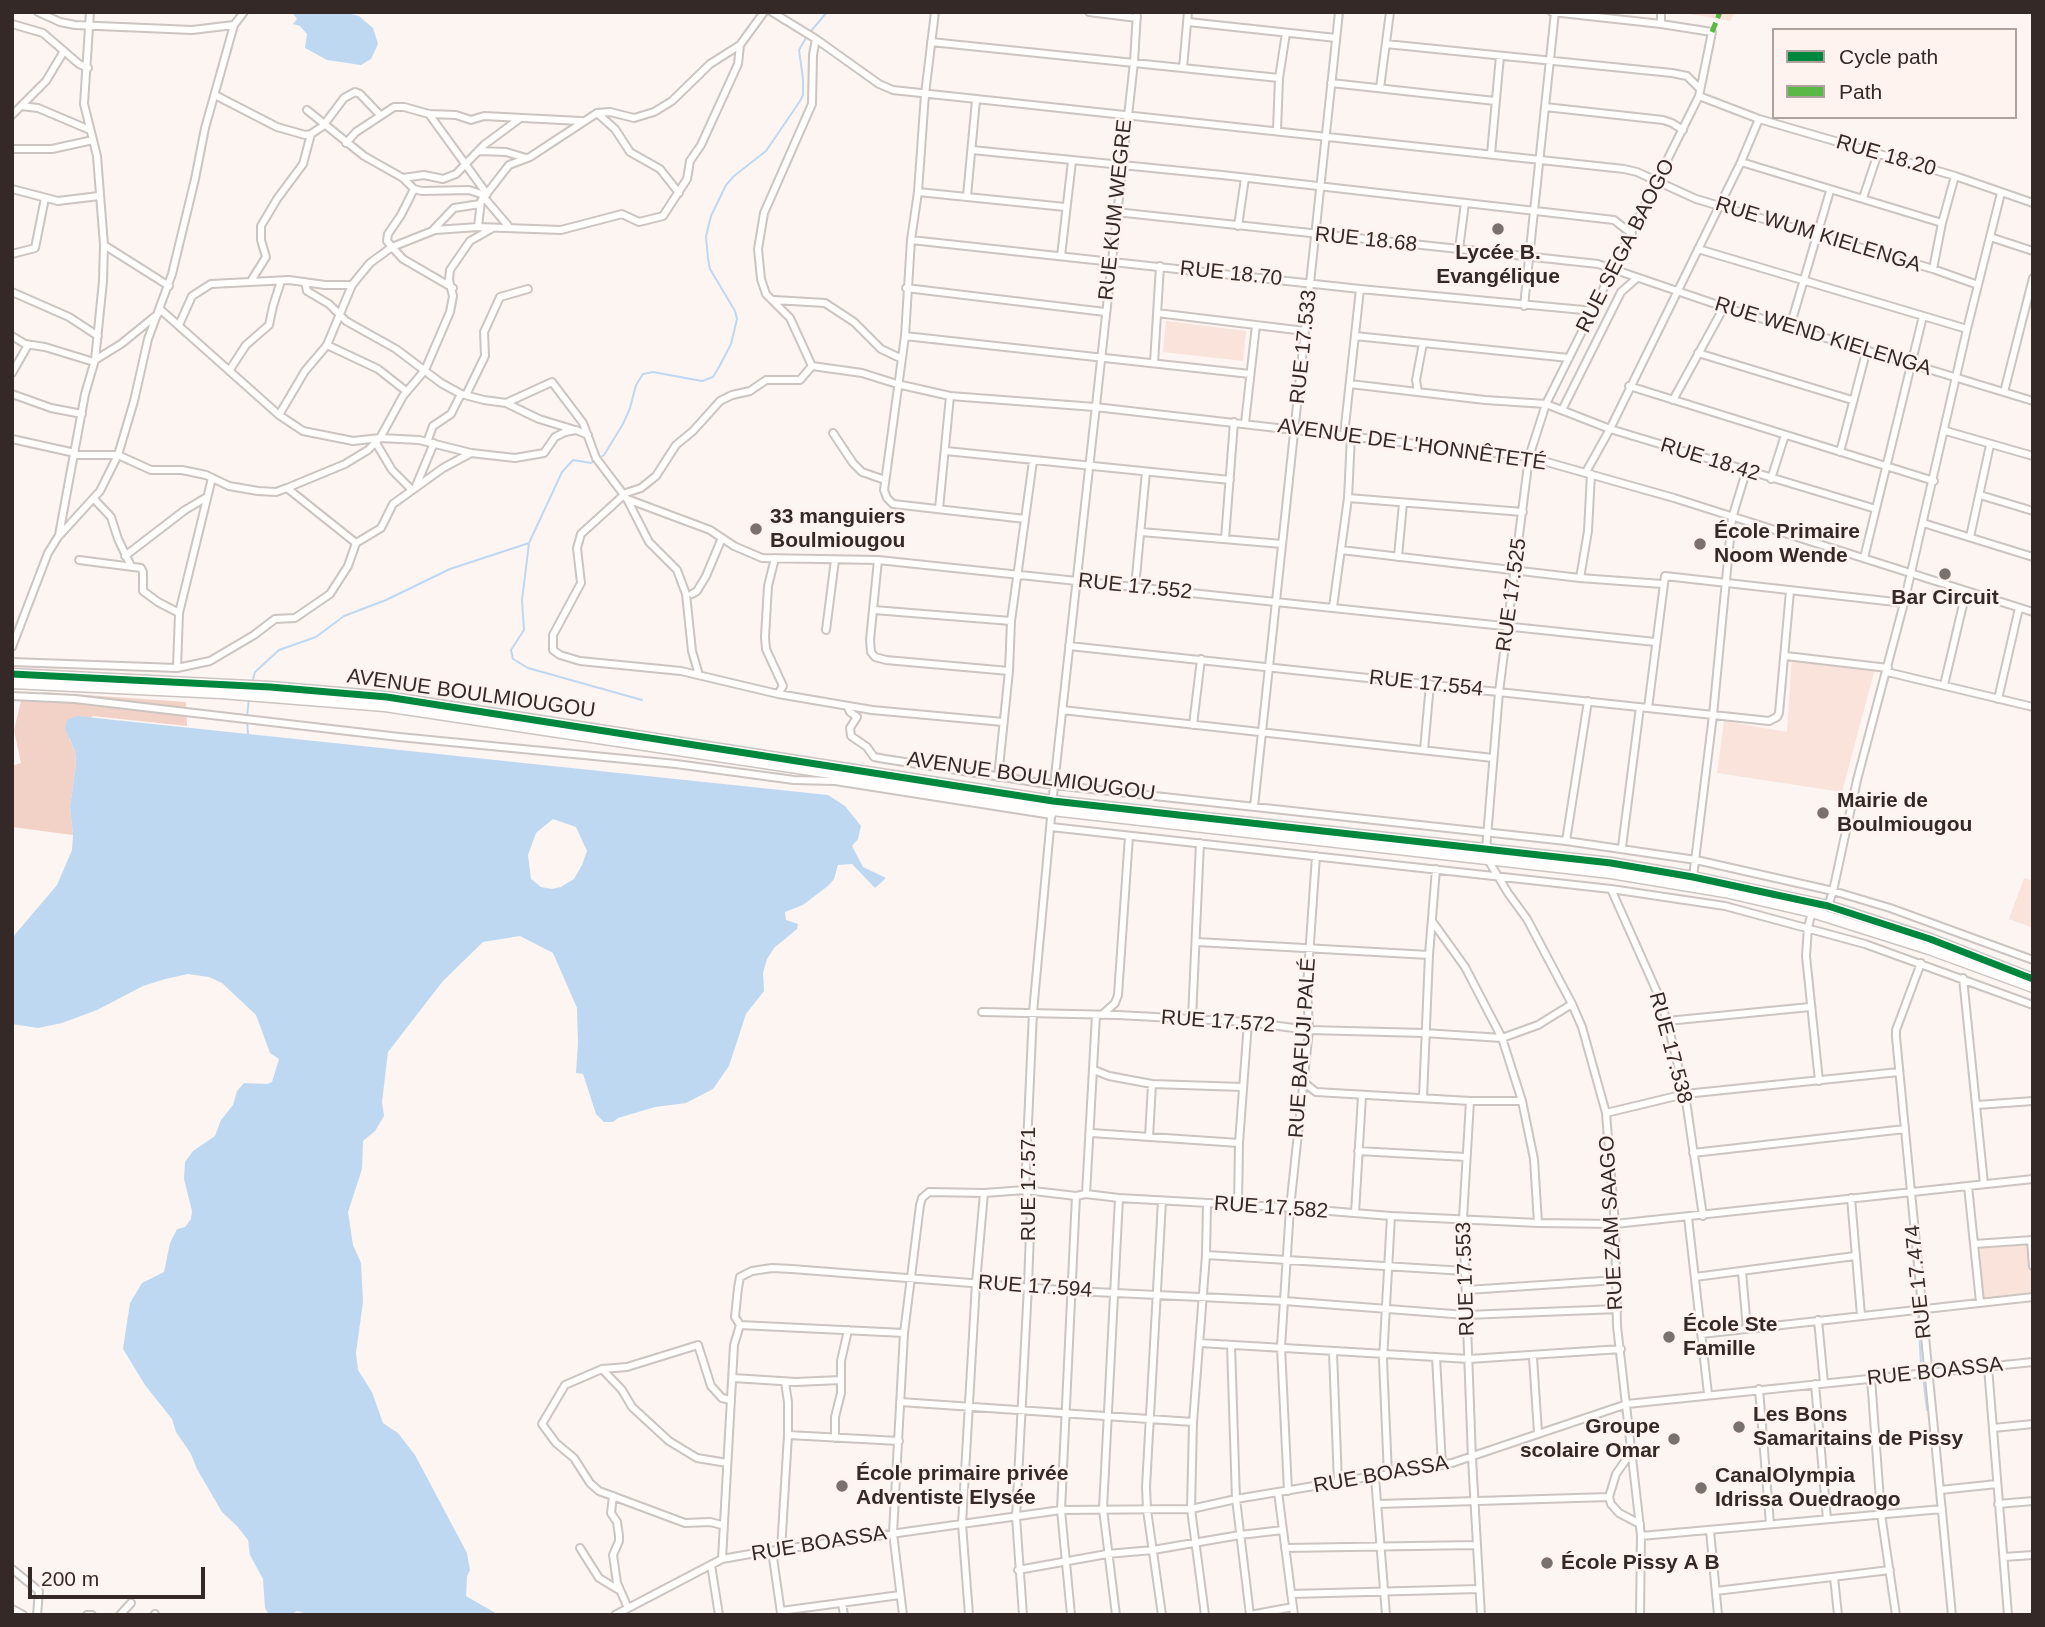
<!DOCTYPE html>
<html>
<head>
<meta charset="utf-8">
<style>
  body { margin:0 }
  #map { position:relative; width:2045px; height:1627px; overflow:hidden; background:#fcf5f2; font-family:Arial,sans-serif }
  canvas { display:block }
  .frame { position:absolute; inset:0; border:14px solid #342926; pointer-events:none }
  .legend { position:absolute; left:1772px; top:28px; width:245px; height:91px; box-sizing:border-box; background:#fff3ef; border:2px solid #aea29f; margin:0; padding:9px 12px; list-style:none; font-size:21px; color:#342926 }
  .legend li { display:flex; align-items:center; gap:14px; height:35px }
  .legend b { width:35px; border:2px solid #aea29f }
  .scale { position:absolute; left:28px; top:1567px; width:177px; height:32px; box-sizing:border-box; border:4px solid #342926; border-top:0; padding-left:9px; font-size:21px; line-height:24px; white-space:nowrap; color:#342926; -webkit-text-stroke:5px #fff3ef; paint-order:stroke }
</style>
</head>
<body>
<div id="map">
<canvas width="2045" height="1627"></canvas>
<div class="frame"></div>
<ul class="legend">
<li><b style="height:9px;background:#00873e"></b>Cycle path</li>
<li><b style="height:9px;background:#58b947"></b>Path</li>
</ul>
<div class="scale">200 m</div>
</div>
<script>
const context = document.querySelector('canvas').getContext('2d');
context.lineJoin = 'round';
function fillPath(path, color) {
  context.fillStyle = color;
  context.fill(path, 'evenodd');
}
function shape(rows) {
  const path = new Path2D();
  for (const r of rows) {
    path.moveTo(r[0], r[1]);
    for (let i = 2; i < r.length; i += 2) path.lineTo(r[i], r[i + 1]);
  }
  return path;
}
function stroke(path, color, width, dash) {
  context.strokeStyle = color;
  context.lineWidth = width;
  context.lineCap = dash ? 'butt' : 'round';
  context.setLineDash(dash || []);
  context.stroke(path);
}
function drawText(font, color, halo, rows, align = 'center') {
  context.font = font + ' Arial,sans-serif';
  context.lineWidth = 5;
  context.setLineDash([]);
  context.textBaseline = 'middle';
  context.strokeStyle = halo;
  context.fillStyle = color;
  for (const [text, x, y, turn = 0] of rows) {
    context.save();
    context.translate(x, y);
    context.rotate((+turn || 0) * Math.PI / 180);
    context.textAlign = isNaN(turn) ? turn : align;
    if (halo) context.strokeText(text, 0, 0);
    context.fillText(text, 0, 0);
    context.restore();
  }
}
fillPath(shape([
  [1678,12,1735,12,1730,21],
  [1166,321,1246,331,1243,361,1163,352],
  [1792,653,1876,665,1842,792,1717,773,1724,721,1787,732],
  [2024,878,2033,881,2033,928,2009,919],
  [2029,1242,2032,1292,1983,1299,1979,1248]
]), '#f9e3db');
fillPath(shape([
  [43,692,186,702,187,726,93,716,69,739,75,751,76,764,70,807,73,835,12,827,12,766,21,763,14,730,21,701]
]), '#f2d2c7');
fillPath(shape([
  [292,12,343,12,359,16,373,28,378,44,371,59,361,65,327,60,305,48,307,34,300,26,293,24,297,19],
  [77,716,828,795,845,806,861,826,858,839,852,846,863,867,886,878,875,888,852,864,838,865,834,879,829,885,803,905,785,912,786,920,798,924,797,929,774,948,767,959,763,973,764,991,746,1014,729,1066,713,1089,686,1103,655,1107,618,1118,613,1122,604,1122,596,1114,583,1074,576,1073,578,1043,577,1008,553,953,520,936,483,942,443,981,388,1052,382,1102,384,1116,375,1131,363,1141,362,1169,348,1212,353,1245,361,1263,363,1302,356,1353,358,1370,372,1392,383,1423,398,1433,415,1455,467,1553,470,1570,467,1576,466,1596,499,1615,311,1615,297,1611,291,1615,269,1615,265,1608,263,1579,250,1555,248,1540,237,1526,222,1512,197,1469,191,1454,176,1432,172,1419,145,1385,123,1349,130,1303,142,1283,164,1272,170,1243,177,1229,185,1227,191,1219,192,1211,184,1179,185,1162,193,1151,215,1136,221,1120,233,1105,237,1091,244,1083,267,1084,272,1082,279,1059,270,1053,256,1015,222,983,209,977,188,974,165,979,143,986,97,1010,62,1023,38,1028,12,1024,12,938,57,885,72,850,73,835,70,807,76,764,75,751,65,729,67,720],
  [553,819,576,827,587,851,582,865,574,879,561,887,552,889,541,887,531,879,528,855,536,833]
]), '#bfd8f1');
stroke(shape([
  [811,31,827,12],
  [252,683,255,672,279,650,316,637,344,616,386,600,450,569,529,543],
  [642,700,528,668,513,659,511,650,524,630,522,600,529,543,562,472,573,460,591,463,604,455,623,424,630,408,636,385,643,374,653,372,702,381,713,377,719,367,731,344,737,319,735,311,710,269,708,259,706,236,711,216,726,185,734,176,766,151,800,101,803,95,803,79,799,50,807,36],
  [247,717,249,698],
  [247,722,248,734],
  [1908,1198,1918,1307],
  [1918,1313,1921,1364],
  [1923,1376,1927,1410]
]), '#bfd8f1', 2);
const minor = shape([
  [38,12,60,22,75,25,192,30,234,25],
  [772,12,816,39,879,84,893,90,1624,169,1637,172,1696,199,1933,269,1978,285],
  [935,12,925,94,918,192,911,240,905,336,884,490,887,498,893,504,1025,519],
  [1089,12,1137,18],
  [1552,12,1661,24,1712,32,1699,96,1546,404,1529,457,1499,692,1486,849,1487,858,1508,893,1527,919,1572,1004,1582,1027,1606,1113,1615,1224,1617,1326,1641,1536,1640,1615],
  [1188,22,1336,38],
  [12,24,43,33,79,64,88,68],
  [1661,24,1661,12],
  [816,39,813,55,812,104,764,213,758,249,761,279,766,294,790,318,812,366,862,373,897,384,950,396,1095,407,1529,457,1674,498,2033,612],
  [931,42,1279,78],
  [1386,44,1672,73,1687,76,1700,89],
  [1183,68,1188,12],
  [1331,83,1495,101],
  [1380,88,1390,12],
  [215,95,277,127,305,135,311,134,323,126,344,98,355,92,360,94,380,115],
  [1699,96,1759,119,1955,176,2033,203],
  [21,106,46,81,64,51],
  [1545,107,1663,120,1672,123,1683,130],
  [307,110,364,156,403,178,414,189,422,191,469,190,481,194,510,228],
  [597,113,615,129,630,152,660,169,679,193],
  [429,114,487,194],
  [12,115,21,106,38,108,90,130],
  [1277,130,1279,78,1286,33],
  [346,143,356,132,394,107,404,107,429,114,456,115,471,120,484,116,581,121],
  [12,149,52,149,93,140],
  [972,150,1222,175,1614,220,1632,234],
  [478,151,506,152,526,158],
  [1491,154,1500,56],
  [1741,162,1942,223],
  [403,178,424,175,443,179,456,174,484,145,519,119],
  [12,189,58,201,99,196],
  [918,192,1065,207],
  [967,196,976,100],
  [1863,198,1878,153],
  [1116,212,1598,264,1724,307,2033,401],
  [1238,226,1245,178],
  [478,227,481,201,509,165,530,157,597,113,610,112,634,118,654,112,672,101,710,64,740,45,764,12],
  [433,230,454,208,480,204],
  [1990,237,2033,251],
  [911,240,1360,289,1594,311],
  [104,245,169,286],
  [1459,249,1465,203],
  [1698,249,1967,329],
  [12,254,35,248,45,198],
  [1061,256,1072,161],
  [1933,269,1942,223,1955,176],
  [251,281,266,257,261,240,261,226,277,199,303,164,311,134],
  [305,282,307,291,329,304,346,321,396,349,441,383,461,394,484,400,506,403,552,382,583,423,596,458,627,499,649,542,677,570,686,594,692,651,699,675],
  [453,288,403,259,392,247,435,230,478,227,561,230,622,214,639,222,663,216,687,179,690,161,701,145,738,64,740,45],
  [906,288,1105,312],
  [12,292,69,317,98,336],
  [774,300,825,303,854,322,881,349,900,358],
  [1524,306,1555,12],
  [161,310,279,415,303,431,353,441,380,438,419,440,471,453,515,458,544,453,555,437,565,432,576,430,588,435],
  [1157,313,1305,331],
  [179,325,192,296,211,284,289,280,325,285,352,285],
  [1790,327,1830,191],
  [12,336,25,344,45,347,94,362],
  [905,336,1250,374],
  [1355,336,1569,358],
  [327,345,378,369,406,391],
  [1698,353,1852,400],
  [95,360,121,344,158,314],
  [1154,363,1160,266],
  [812,366,800,380,766,380,750,391,732,395,720,401,693,431,676,445,656,476,641,488,626,493,581,534,577,548,581,583,553,635,553,650,560,655,580,661,681,671,778,694,872,710,1003,722],
  [229,371,246,345,269,325,273,306,281,281],
  [12,373,28,345],
  [1350,384,1485,400,1546,404,1610,429,1876,509],
  [1629,386,1934,481],
  [1418,392,1416,380,1423,343],
  [2004,392,2033,278],
  [12,394,51,408,82,414],
  [466,395,485,356,484,332,500,297,528,289],
  [1673,400,1724,307],
  [508,404,539,419,572,429],
  [1562,410,1621,292,1637,278],
  [279,415,305,371,327,345,352,285,370,263,392,247,387,241,388,234,401,215,414,189],
  [1245,423,1256,325],
  [1946,431,2033,456],
  [833,433,853,463,862,472,885,480],
  [1344,435,1360,289],
  [12,439,75,453],
  [427,442,433,426,451,414,461,394],
  [376,443,392,470,411,489],
  [946,451,1230,480],
  [1840,452,1867,349],
  [74,455,118,455,151,470,182,470,206,475,229,486,258,491,276,492,287,488,356,543],
  [1586,472,1610,429,1741,162,1759,119],
  [1771,479,1785,435],
  [416,486,434,443],
  [287,488,345,464,368,450,380,438,403,396,425,370,450,312,453,296,449,280,450,270,470,241,491,229],
  [1980,495,2033,511],
  [1348,498,1523,512],
  [94,499,111,517,118,539,131,566],
  [627,499,710,530,734,546,762,558,878,560,1655,642],
  [939,509,950,396],
  [1923,523,2033,557],
  [1141,532,1282,544],
  [59,535,85,394,95,360,103,281,104,245,97,156,84,104,90,12],
  [1970,537,1990,445],
  [1225,539,1234,422],
  [1341,550,1580,578,1662,584],
  [125,556,185,510,207,497],
  [1398,557,1403,503],
  [775,558,768,586,765,637,766,649,783,686,778,694],
  [1864,558,1923,316],
  [79,560,141,568,143,572,143,591,158,602,179,613],
  [878,560,870,640,871,652,875,657,886,660,1009,671],
  [1580,578,1588,531,1591,474],
  [1135,587,1146,472],
  [692,594,697,591,706,576,722,538],
  [1333,607,1348,498,1351,436],
  [874,610,1011,621],
  [826,630,835,560],
  [1069,646,1769,721,1777,717,1779,713,1790,591],
  [12,647,48,553,58,537,100,491,118,455,134,401,148,339,172,274,195,179,205,128,234,25,244,12],
  [1786,656,1888,668],
  [12,662,177,668,210,661,254,635,275,619,295,618,330,594,348,566,356,543,381,528,393,504,443,468,471,453],
  [177,668,179,613,212,478],
  [1887,672,2033,707],
  [1944,685,1966,592],
  [12,696,75,699,399,737,676,764,794,780,835,781,1052,815],
  [1998,699,2019,608],
  [847,706,850,712,857,717,850,728,851,736,867,747,874,757,885,759,1054,785,1566,841,1696,860,1833,891,1890,908,2033,960],
  [1648,708,1665,576,1904,603],
  [1062,710,1493,758],
  [1193,725,1201,659],
  [1424,750,1430,684],
  [998,777,1009,671,1011,621,1033,461],
  [1254,807,1339,12],
  [1051,827,1611,889,1725,906,1865,944,2033,1005],
  [1566,841,1588,701],
  [1622,847,1640,707],
  [1693,877,1713,715,1732,518,1746,472],
  [1611,889,1657,992,1667,1021,1685,1094,1703,1216],
  [1825,907,1828,906,1833,891,1857,780,1904,603,1967,329,2001,193],
  [1815,911,1812,912,1808,927,1806,956,1819,1081],
  [1432,921,1465,967,1502,1038,1522,1101,1534,1159,1538,1223],
  [1197,942,1429,955],
  [1921,963,1896,1030,1896,1037,1952,1615],
  [1963,978,1984,1184],
  [982,1012,1118,1015,1248,1022,1309,1030,1424,1033,1502,1038,1538,1025,1572,1004],
  [1102,1015,1115,1003,1118,995,1129,836],
  [1192,1018,1200,843],
  [1667,1021,1810,1007],
  [1094,1070,1109,1076,1152,1084,1243,1087],
  [1302,1081,1316,1092,1470,1101,1522,1101],
  [1423,1098,1429,955,1436,869],
  [1470,1101,1463,1219,1472,1458,1481,1615],
  [1977,1105,2033,1101],
  [1606,1113,1685,1094,1899,1072],
  [1091,1133,1239,1143],
  [1149,1137,1152,1084],
  [1358,1151,1466,1157],
  [1693,1153,1905,1129],
  [1968,1186,1980,1302],
  [1086,1194,1096,1015],
  [1851,1198,1861,1315],
  [1238,1205,1239,1143,1248,1022],
  [1355,1213,1362,1096],
  [1688,1217,1708,1394],
  [2031,1240,2033,1266],
  [1974,1244,2033,1240],
  [1206,1255,1465,1271],
  [1742,1272,1747,1329],
  [1695,1277,1855,1256],
  [1467,1290,1617,1280],
  [1818,1320,1824,1383],
  [740,1325,904,1333],
  [1701,1334,2033,1297],
  [1200,1343,1469,1359,1621,1349],
  [1231,1345,1236,1499,1250,1615],
  [1333,1352,1338,1483],
  [1436,1357,1442,1465],
  [1533,1357,1538,1433],
  [1988,1367,2008,1615],
  [602,1369,622,1390,632,1407,669,1441,697,1458,727,1463],
  [733,1378,796,1382,840,1380],
  [1871,1378,1881,1514,1896,1615],
  [1815,1384,1827,1519],
  [1759,1389,1770,1524],
  [900,1402,1193,1422],
  [1993,1428,2033,1424],
  [788,1435,899,1441],
  [835,1438,835,1417,841,1393,841,1361,848,1330],
  [1632,1451,1616,1474,1609,1497,1611,1504,1619,1513,1640,1524],
  [1388,1475,1383,1360,1391,1216],
  [1375,1477,1386,1615],
  [1940,1490,1997,1484],
  [1288,1491,1281,1347,1290,1208,1309,1030,1307,986,1316,856],
  [1278,1492,1294,1615],
  [613,1496,611,1513,617,1522,619,1536,619,1541,613,1555,617,1583,628,1608],
  [1378,1504,1609,1497],
  [1998,1504,2033,1501],
  [722,1525,710,1522,685,1523,599,1491,590,1483,574,1458,556,1443,542,1424,565,1385,602,1369,627,1367,698,1345,711,1386,722,1398,731,1400],
  [1710,1530,1718,1615],
  [1641,1536,1942,1509],
  [580,1548,599,1578,619,1590],
  [1285,1548,1477,1545],
  [781,1550,788,1435,788,1402,785,1382],
  [772,1551,781,1613],
  [2004,1557,2033,1555],
  [722,1559,734,1345,740,1325,735,1317,738,1288,740,1277,752,1271,772,1268,792,1269,1073,1291,1284,1301,1466,1315,1618,1309],
  [711,1565,719,1615],
  [12,1569,39,1591,37,1615],
  [1018,1570,1107,1554,1153,1550,1240,1535,1283,1530],
  [1834,1577,1838,1615],
  [1716,1591,1890,1570],
  [1291,1594,1479,1589],
  [842,1603,844,1615],
  [12,1609,23,1615],
  [781,1611,900,1595],
  [87,1615,92,1615],
  [120,1615,131,1603],
  [154,1615,155,1614],
  [615,1615,722,1559,756,1553,1061,1510,1191,1509,1236,1499,1452,1463,1627,1404,2033,1362],
  [903,1615,893,1533,904,1333,920,1205,922,1198,929,1192,984,1193,1025,1190,1076,1196,1086,1194,1119,1198,1280,1207,1391,1216,1538,1223,1615,1224,2033,1179],
  [969,1615,962,1524,976,1283,984,1193],
  [1023,1615,1016,1517,1028,1286,1031,1205,1025,1190,1033,1012,1054,785,1134,62,1137,12],
  [1071,1615,1061,1510,1076,1196],
  [1116,1615,1103,1509,1119,1198],
  [1162,1615,1147,1510,1146,1487,1162,1201],
  [1205,1615,1191,1509,1193,1422,1206,1255,1207,1204],
  [1250,1615,1293,1607]
]);
const highway = shape([
  [12,674,270,687,387,697,1053,801,1611,863,1693,877,1828,906,1930,939,2033,979],
  [12,683,221,693,385,706,904,784,1052,810,1611,873,1725,892,1812,912,1929,949,2033,987]
]);
stroke(minor, '#ccc4c0', 10);
stroke(highway, '#ccc4c0', 13);
stroke(minor, '#fffefd', 6);
stroke(highway, '#fffefd', 10);
stroke(shape([
  [1712,32,1720,12]
]), '#58b947', 5, [10, 5]);
stroke(shape([
  [12,674,270,687,387,697,1053,801,1611,863,1693,877,1828,906,1930,939,2033,979]
]), '#00873e', 7);
for (const [x, y, r, color] of [
  [1498,229,7,"#7a706d"],
  [756,529,7,"#7a706d"],
  [1700,544,7,"#7a706d"],
  [1945,574,7,"#7a706d"],
  [1823,813,7,"#7a706d"],
  [1669,1337,7,"#7a706d"],
  [1739,1427,7,"#7a706d"],
  [1674,1439,7,"#7a706d"],
  [842,1486,7,"#7a706d"],
  [1701,1488,7,"#7a706d"],
  [1547,1563,7,"#7a706d"]
]) {
  const dot = new Path2D();
  dot.arc(x, y, r, 0, 2 * Math.PI);
  context.fillStyle = color;
  context.fill(dot);
  stroke(dot, '#fff3ef', 2.5);
}
drawText('21px', '#342926', '#fff3ef', [
  ["RUE 18.20",1886,156,16],
  ["RUE KUM WEGRE",1116,210,-84],
  ["RUE WUM KIELENGA",1818,235,17],
  ["RUE 18.68",1366,240,6],
  ["RUE SEGA BAOGO",1626,246,-63],
  ["RUE 18.70",1231,274,6],
  ["RUE WEND KIELENGA",1823,337,17],
  ["RUE 17.533",1304,347,-84],
  ["AVENUE DE L'HONNÊTETÉ",1412,445,8],
  ["RUE 18.42",1710,460,17],
  ["RUE 17.552",1135,587,6],
  ["RUE 17.525",1512,595,-82],
  ["RUE 17.554",1426,684,6],
  ["AVENUE BOULMIOUGOU",471,694,8],
  ["AVENUE BOULMIOUGOU",1031,777,8],
  ["RUE 17.572",1218,1022,4],
  ["RUE BAFUJI PALÉ",1303,1048,-86],
  ["RUE 17.538",1670,1048,75],
  ["RUE 17.571",1029,1184,-90],
  ["RUE 17.582",1271,1208,4],
  ["RUE ZAM SAAGO",1612,1223,-93],
  ["RUE 17.553",1466,1279,-92],
  ["RUE 17.474",1919,1282,-96],
  ["RUE 17.594",1035,1287,4],
  ["RUE BOASSA",1935,1372,-6],
  ["RUE BOASSA",1381,1475,-10],
  ["RUE BOASSA",819,1544,-9]
]);
drawText('bold 21px', '#342926', '#fff3ef', [
  ["Lycée B.",1498,253,"center"],
  ["Evangélique",1498,277,"center"],
  ["33 manguiers",770,517],
  ["Boulmiougou",770,541],
  ["École Primaire",1714,532],
  ["Noom Wende",1714,556],
  ["Bar Circuit",1945,598,"center"],
  ["Mairie de",1837,801],
  ["Boulmiougou",1837,825],
  ["École Ste",1683,1325],
  ["Famille",1683,1349],
  ["Les Bons",1753,1415],
  ["Samaritains de Pissy",1753,1439],
  ["Groupe",1660,1427,"right"],
  ["scolaire Omar",1660,1451,"right"],
  ["École primaire privée",856,1474],
  ["Adventiste Elysée",856,1498],
  ["CanalOlympia",1715,1476],
  ["Idrissa Ouedraogo",1715,1500],
  ["École Pissy A B",1561,1563]
], 'left');
</script>
</body>
</html>
